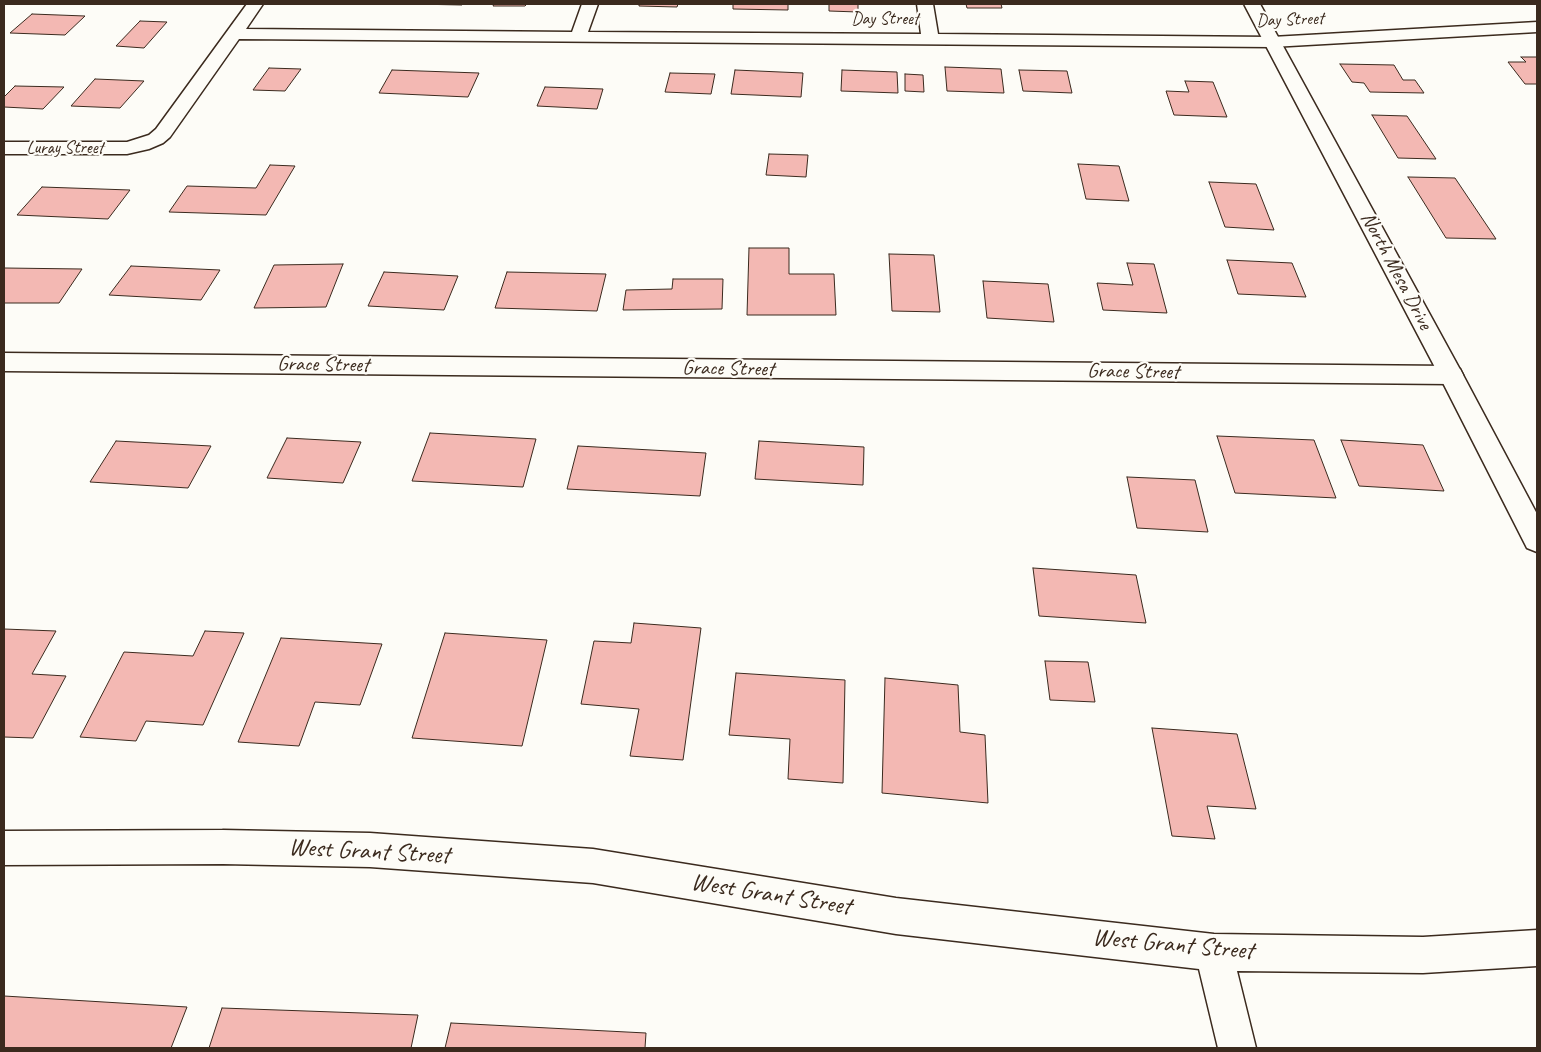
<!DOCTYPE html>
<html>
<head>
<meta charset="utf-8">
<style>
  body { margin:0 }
  #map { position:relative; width:1541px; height:1052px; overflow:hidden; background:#fdfcf7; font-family:Caveat,sans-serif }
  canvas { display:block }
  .frame { position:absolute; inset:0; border:5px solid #3b2a1e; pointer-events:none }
</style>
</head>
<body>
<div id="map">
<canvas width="1541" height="1052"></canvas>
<div class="frame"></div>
</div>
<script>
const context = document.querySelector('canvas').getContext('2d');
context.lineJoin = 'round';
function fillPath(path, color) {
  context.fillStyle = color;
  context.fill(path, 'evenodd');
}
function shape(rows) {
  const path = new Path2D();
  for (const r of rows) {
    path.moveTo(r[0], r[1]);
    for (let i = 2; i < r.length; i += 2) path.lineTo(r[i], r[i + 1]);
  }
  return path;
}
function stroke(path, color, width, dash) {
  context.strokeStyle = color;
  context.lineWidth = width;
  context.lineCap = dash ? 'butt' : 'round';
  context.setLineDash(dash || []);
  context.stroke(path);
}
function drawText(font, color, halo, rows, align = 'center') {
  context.font = font + ' Caveat,sans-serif';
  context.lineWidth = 4.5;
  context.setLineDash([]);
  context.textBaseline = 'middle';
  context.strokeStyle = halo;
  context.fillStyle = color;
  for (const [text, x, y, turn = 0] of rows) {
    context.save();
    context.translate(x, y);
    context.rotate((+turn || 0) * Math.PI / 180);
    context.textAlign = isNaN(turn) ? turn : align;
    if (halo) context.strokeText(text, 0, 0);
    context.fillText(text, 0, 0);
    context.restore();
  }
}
const building = shape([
  [413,4,462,4,462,5,413,4],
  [494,4,527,4,525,6,493,6,494,4],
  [639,4,678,4,677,7,639,6,639,4],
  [733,4,788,4,788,10,733,9,733,4],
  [829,4,858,4,858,12,829,11,829,4],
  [966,4,1001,4,1002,8,967,8,966,4],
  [32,14,85,16,65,35,10,33,32,14],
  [140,21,167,22,144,48,116,46,140,21],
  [1521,57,1537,57,1537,84,1525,84,1508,62,1526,62,1521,57],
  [1340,64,1394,65,1403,80,1415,80,1424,93,1370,92,1364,83,1352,82,1340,64],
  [945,67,1001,69,1004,93,947,91,945,67],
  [269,68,301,69,285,91,253,90,269,68],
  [392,70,479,73,468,97,379,93,392,70],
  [735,70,803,73,801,97,731,94,735,70],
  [842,70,897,72,898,93,841,91,842,70],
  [1019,70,1067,71,1072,93,1023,91,1019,70],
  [670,73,715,74,711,94,665,92,670,73],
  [905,74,923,75,924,92,905,91,905,74],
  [95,79,144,81,120,108,71,106,95,79],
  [1185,81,1213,82,1227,117,1174,115,1166,91,1189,92,1185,81],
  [15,86,64,87,43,109,4,107,4,97,15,86],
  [545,87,603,89,597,109,537,106,545,87],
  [1372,115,1407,116,1436,159,1398,158,1372,115],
  [769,154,808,155,806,177,766,175,769,154],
  [1078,164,1119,166,1129,201,1086,199,1078,164],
  [270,165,295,166,266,215,169,212,187,186,256,188,270,165],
  [1408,177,1455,178,1496,239,1446,238,1408,177],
  [1209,182,1256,184,1274,230,1225,227,1209,182],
  [42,187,130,190,108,219,17,215,42,187],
  [749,248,789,248,789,274,834,274,836,315,747,315,749,248],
  [889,254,934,255,940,312,892,311,889,254],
  [1227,260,1292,263,1306,297,1238,294,1227,260],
  [1127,263,1154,264,1167,313,1103,310,1097,283,1133,285,1127,263],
  [343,264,326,307,254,308,274,265,343,264],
  [131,266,220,270,201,300,109,295,131,266],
  [4,268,82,269,59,303,4,303,4,268],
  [384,272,458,276,444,310,368,306,384,272],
  [507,272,606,274,597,311,495,308,507,272],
  [673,279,723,279,722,309,623,310,626,290,672,289,673,279],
  [983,281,1048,284,1054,322,987,318,983,281],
  [430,433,536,439,523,487,412,481,430,433],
  [1217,436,1314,440,1336,498,1235,493,1217,436],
  [287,438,361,442,343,483,267,478,287,438],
  [1341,440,1423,445,1444,491,1359,486,1341,440],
  [116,441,211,446,188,488,90,482,116,441],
  [759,441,864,447,863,485,755,479,759,441],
  [578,446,706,453,700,496,567,489,578,446],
  [1127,477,1195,480,1208,532,1137,528,1127,477],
  [1033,568,1136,575,1146,623,1039,616,1033,568],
  [634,623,701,628,683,760,630,756,639,709,581,704,594,641,631,643,634,623],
  [4,629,56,631,32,674,66,676,33,738,4,737,4,629],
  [205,631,244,633,203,725,146,721,136,741,80,737,124,652,193,656,205,631],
  [445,633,547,640,522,746,412,738,445,633],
  [281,638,382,644,360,705,315,702,299,746,238,742,281,638],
  [1045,661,1088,662,1095,702,1050,700,1045,661],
  [736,673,845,680,843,783,788,779,790,739,729,735,736,673],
  [885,678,958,685,960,732,985,735,988,803,882,793,885,678],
  [1152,728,1237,734,1256,809,1207,806,1215,839,1172,836,1152,728],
  [4,996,187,1007,171,1048,4,1048,4,996],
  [222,1008,418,1015,411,1048,209,1048,222,1008],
  [451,1023,646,1033,645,1048,445,1048,451,1023]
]);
fillPath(building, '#f3b8b3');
stroke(building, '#3b2a1e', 1);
const minor = shape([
  [247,4,263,4,246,29,572,32,582,4,598,4,588,32,921,34,917,4,933,4,938,34,1272,37,1537,22,1537,32,1272,47,239,39,170,137,163,143,149,149,127,154,4,154,4,142,127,142,149,135,156,129,247,4],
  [4,353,1451,366,1460,369,1463,375,1460,381,1451,384,4,371,4,353],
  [223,830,370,833,593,849,896,898,1214,934,1423,937,1537,930,1537,966,1423,973,1237,971,1256,1048,1218,1048,1199,969,896,934,593,883,370,867,223,864,4,865,4,831,223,830]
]);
const secondary = shape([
  [1244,4,1260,4,1463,375,1537,514,1537,552,1527,548,1439,375,1244,4]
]);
stroke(minor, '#3b2a1e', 3);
stroke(secondary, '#3b2a1e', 3);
fillPath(minor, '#fdfcf7');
fillPath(secondary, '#fdfcf7');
drawText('18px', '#3b2a1e', '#fdfcf7', [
  ["Day Street",885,19],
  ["Day Street",1290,20,-2],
  ["Luray Street",65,148]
]);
drawText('21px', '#3b2a1e', '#fdfcf7', [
  ["North Mesa Drive",1396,271,62],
  ["Grace Street",323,365,1],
  ["Grace Street",728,369,1],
  ["Grace Street",1133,372,1]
]);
drawText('25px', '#3b2a1e', '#fdfcf7', [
  ["West Grant Street",369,852,3],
  ["West Grant Street",771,895,9],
  ["West Grant Street",1173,945,5]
]);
</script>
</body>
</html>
